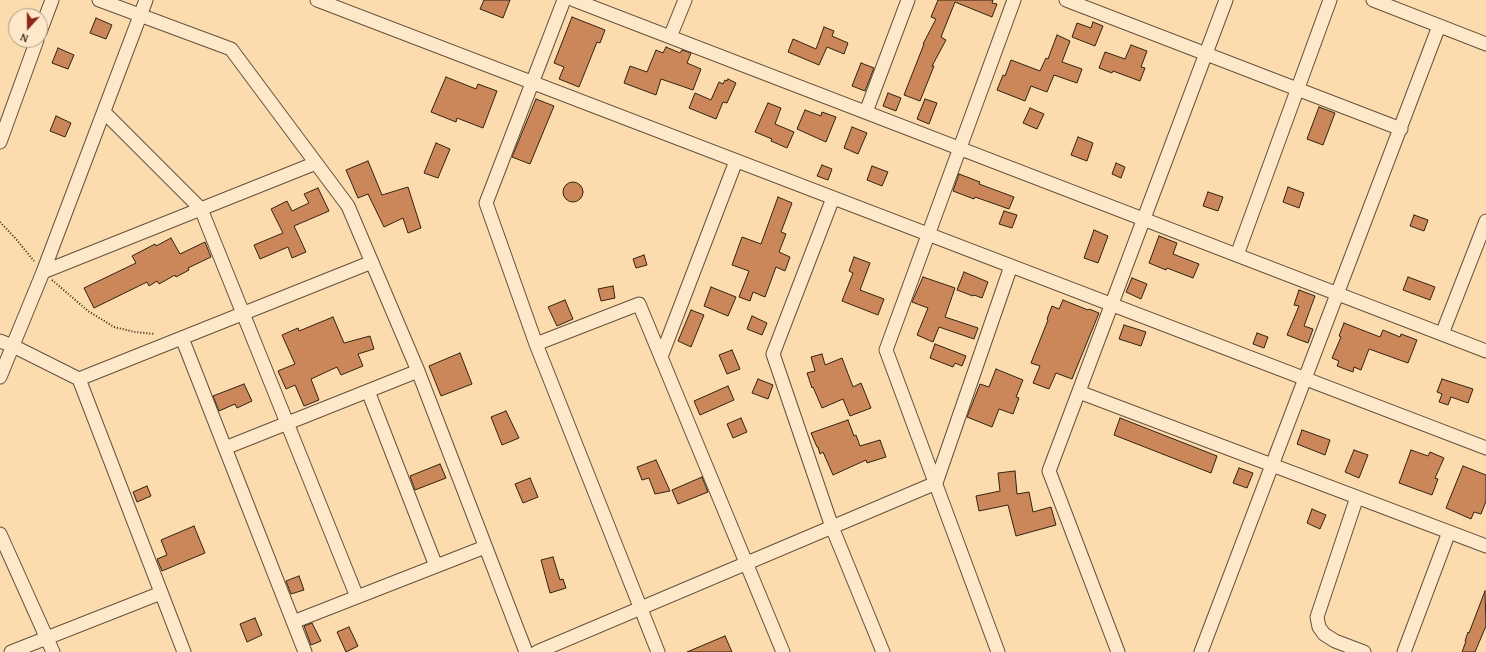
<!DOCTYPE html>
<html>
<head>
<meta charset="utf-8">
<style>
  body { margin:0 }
  #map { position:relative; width:1486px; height:652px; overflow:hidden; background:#fcdcae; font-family:"Gentium Book Plus",serif }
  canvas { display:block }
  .north { position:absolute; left:8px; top:8px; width:40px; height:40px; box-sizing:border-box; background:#fde8ca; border:1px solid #ab9981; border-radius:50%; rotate:201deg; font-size:11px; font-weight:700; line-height:16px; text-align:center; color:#312313 }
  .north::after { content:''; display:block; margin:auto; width:14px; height:18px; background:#8f2418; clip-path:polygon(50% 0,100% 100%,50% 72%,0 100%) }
</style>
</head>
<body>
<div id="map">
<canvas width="1486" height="652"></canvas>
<div class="north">N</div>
</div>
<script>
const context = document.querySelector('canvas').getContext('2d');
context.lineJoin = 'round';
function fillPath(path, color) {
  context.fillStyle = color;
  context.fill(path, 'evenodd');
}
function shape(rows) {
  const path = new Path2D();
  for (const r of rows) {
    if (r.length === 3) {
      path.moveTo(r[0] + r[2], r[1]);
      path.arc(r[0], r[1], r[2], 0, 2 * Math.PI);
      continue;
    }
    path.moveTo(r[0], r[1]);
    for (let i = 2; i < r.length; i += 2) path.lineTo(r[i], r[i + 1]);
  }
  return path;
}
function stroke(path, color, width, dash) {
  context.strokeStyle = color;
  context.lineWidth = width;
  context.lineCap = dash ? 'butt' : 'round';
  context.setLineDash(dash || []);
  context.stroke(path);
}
const building = shape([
  [484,0,510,0,503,18,480,9,484,0],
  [938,0,993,0,992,3,997,4,992,17,955,2,941,37,946,40,932,66,934,66,920,101,904,95,924,44,923,44,936,19,931,17,938,0],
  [572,17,605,30,600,43,597,42,579,87,559,79,564,67,554,63,572,17],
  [96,18,112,25,106,39,90,33,96,18],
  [1093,22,1103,26,1095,46,1072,37,1077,23,1091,28,1093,22],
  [824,27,834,31,832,36,848,43,844,54,827,47,819,65,788,52,793,39,816,49,824,27],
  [1057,35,1070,41,1062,62,1082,69,1077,83,1054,75,1047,92,1031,86,1025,101,997,90,1003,75,1005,76,1011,60,1040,71,1046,58,1048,59,1057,35],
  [1131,45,1147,51,1141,67,1145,68,1140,81,1113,71,1112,73,1099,68,1105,52,1125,59,1131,45],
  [666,47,680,53,682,50,691,53,687,63,701,69,693,90,661,79,656,95,624,83,630,66,647,72,656,50,663,53,666,47],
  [58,48,74,55,68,69,52,63,58,48],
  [861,63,874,68,865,91,852,86,861,63],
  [446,77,476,89,478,84,497,91,483,128,457,118,456,122,431,112,446,77],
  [728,79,736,83,727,103,723,102,716,119,689,108,695,93,711,100,719,82,723,84,725,80,727,81,728,79],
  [888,93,901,98,896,111,883,106,888,93],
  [536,99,554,106,530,164,512,157,536,99],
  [925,99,937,103,929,124,917,119,925,99],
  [768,103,781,108,775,124,794,132,787,148,771,141,772,139,755,132,768,103],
  [1319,107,1335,113,1323,145,1307,139,1319,107],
  [1030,108,1044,114,1037,129,1023,123,1030,108],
  [805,110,821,116,822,112,836,117,826,142,797,129,805,110],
  [56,116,71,123,65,137,50,131,56,116],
  [852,127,867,133,858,154,844,148,852,127],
  [1078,137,1093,143,1087,161,1071,155,1078,137],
  [436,143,450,149,438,178,424,173,436,143],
  [368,161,382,195,408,187,421,228,408,233,403,218,384,227,368,194,358,198,346,170,368,161],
  [1116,163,1125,167,1121,178,1112,174,1116,163],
  [822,165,832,169,828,180,817,176,822,165],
  [872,166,888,172,882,186,867,180,872,166],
  [959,174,980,182,979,184,1014,197,1009,209,975,197,974,199,953,191,959,174],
  [573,192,10],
  [1288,187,1304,193,1299,208,1283,202,1288,187],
  [318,188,329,211,294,226,306,252,292,258,288,247,260,259,254,245,283,233,271,209,287,201,292,211,309,203,304,194,318,188],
  [1208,192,1223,197,1218,211,1203,206,1208,192],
  [778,197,792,203,781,232,786,234,779,252,790,257,785,271,776,267,765,297,753,292,750,301,739,297,749,271,732,265,742,237,761,244,778,197],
  [1004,211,1017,215,1012,228,999,224,1004,211],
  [1414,215,1428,220,1424,231,1410,226,1414,215],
  [1094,230,1108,236,1098,263,1084,258,1094,230],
  [1159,236,1177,243,1173,254,1199,264,1193,278,1167,268,1166,270,1149,263,1159,236],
  [171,238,180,254,205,242,211,257,188,268,189,270,176,277,175,275,159,284,157,281,149,286,147,282,94,308,84,288,136,263,132,256,155,244,156,246,171,238],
  [644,255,647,265,636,268,633,259,644,255],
  [854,257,870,263,860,290,884,299,878,315,842,301,853,273,849,271,854,257],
  [964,272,988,282,982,298,974,295,973,296,957,290,964,272],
  [923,277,955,288,945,317,978,328,974,339,939,327,933,342,917,335,928,308,912,302,923,277],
  [1408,277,1435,287,1430,300,1403,290,1408,277],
  [1132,278,1147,284,1141,299,1126,292,1132,278],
  [613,286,615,298,601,301,598,289,613,286],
  [711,287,736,297,728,316,704,306,711,287],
  [1299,290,1315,296,1304,326,1313,329,1308,343,1287,335,1299,306,1294,305,1299,290],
  [565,300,573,319,557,326,548,307,565,300],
  [1063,300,1088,310,1089,309,1099,313,1072,379,1056,373,1049,389,1033,383,1040,366,1031,363,1048,320,1047,319,1052,306,1059,309,1063,300],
  [691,310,704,315,691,347,678,341,691,310],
  [752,316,767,323,762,335,747,329,752,316],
  [333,317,344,343,370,336,374,349,358,354,363,366,341,375,337,367,311,379,319,400,304,406,295,385,286,389,278,371,295,364,282,335,298,328,299,331,333,317],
  [1344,323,1380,337,1383,330,1400,337,1401,334,1417,340,1408,363,1369,349,1361,370,1354,367,1353,372,1337,366,1339,361,1332,358,1341,337,1339,336,1344,323],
  [1124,325,1146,332,1141,346,1119,339,1124,325],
  [1257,333,1268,337,1264,348,1253,344,1257,333],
  [935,344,966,356,962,366,955,363,953,367,930,358,935,344],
  [732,350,740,369,727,374,719,355,732,350],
  [460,353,472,384,441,396,429,366,460,353],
  [822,354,825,365,842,358,853,387,861,383,871,408,850,416,843,399,822,408,813,387,812,388,807,373,815,371,811,357,822,354],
  [996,369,1023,380,1016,397,1019,398,1013,414,999,409,992,427,967,417,980,384,989,387,996,369],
  [758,379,773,385,768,399,752,393,758,379],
  [1442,379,1473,389,1468,403,1451,397,1448,405,1439,402,1442,394,1437,392,1442,379],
  [244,384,252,401,237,408,235,404,219,411,213,396,244,384],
  [728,386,734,400,700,415,694,401,728,386],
  [506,411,519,438,502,445,491,417,506,411],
  [741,418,747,432,733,438,727,424,741,418],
  [1120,418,1217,456,1211,473,1114,435,1120,418],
  [848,420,854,436,856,435,860,446,880,440,886,457,867,463,866,460,833,475,823,452,820,454,818,447,817,447,811,433,848,420],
  [1302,430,1330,440,1325,455,1297,444,1302,430],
  [1354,450,1368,455,1359,478,1345,472,1354,450],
  [1411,450,1428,456,1430,452,1444,458,1435,478,1438,479,1432,495,1399,483,1411,450],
  [656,460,670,491,655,494,649,478,642,480,637,467,656,460],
  [440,464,446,478,415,490,410,476,440,464],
  [1463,466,1486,475,1486,501,1481,514,1474,512,1471,519,1446,508,1463,466],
  [1239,468,1253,473,1247,488,1233,483,1239,468],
  [1015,471,1017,494,1029,492,1033,512,1051,507,1056,525,1016,536,1008,505,979,511,976,496,1000,491,998,473,1015,471],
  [702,477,708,492,678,504,672,490,702,477],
  [530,478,538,497,523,503,515,484,530,478],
  [147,486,151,496,137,502,133,492,147,486],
  [1312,509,1326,515,1320,529,1307,523,1312,509],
  [194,526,205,553,162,571,157,559,167,555,161,540,194,526],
  [553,557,560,580,563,579,566,588,550,593,541,560,553,557],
  [299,576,304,590,291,594,286,581,299,576],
  [1485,591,1486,626,1475,652,1462,652,1466,641,1465,641,1468,632,1469,633,1485,591],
  [255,618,262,635,247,642,240,624,255,618],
  [312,623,321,641,311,645,304,626,312,623],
  [349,627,358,646,346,652,337,632,349,627],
  [725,636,732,652,687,652,725,636]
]);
fillPath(building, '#cb865a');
stroke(building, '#312313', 1);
const street = shape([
  [99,0,231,49,348,206,418,371,526,652],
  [317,0,1486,448],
  [564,0,486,203,536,344,658,652],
  [574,0,1486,351],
  [1066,0,1401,129],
  [1373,0,1486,44],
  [40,32,52,0],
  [670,37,685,0],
  [104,112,201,209,357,597],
  [866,112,908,0],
  [0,142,37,40],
  [833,198,773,354,832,527,883,652],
  [1237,255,1330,0],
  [43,272,316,163],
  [1442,334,1486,221],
  [182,338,305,652],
  [0,341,13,346,79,379,184,652],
  [536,344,639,304,783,652],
  [661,357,736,161],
  [0,377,43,272,146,0],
  [79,379,372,262],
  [368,391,436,566],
  [1079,392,1486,546],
  [225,448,418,371],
  [1357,497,1317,617,1319,627,1324,634,1335,641,1364,652],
  [0,534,53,652],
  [293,622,485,547],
  [11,652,161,593],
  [537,652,936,483,1011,266],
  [998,652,886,350,1014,0],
  [1118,652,1049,471,1226,0],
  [1201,652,1439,26],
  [1404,652,1449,532]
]);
stroke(street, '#64513a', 15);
stroke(shape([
  [0,222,16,239,34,261],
  [52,280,88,311,114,327,135,332,155,334]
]), '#312313', 2, [1, 2]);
stroke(street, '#fde8ca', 13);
</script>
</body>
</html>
